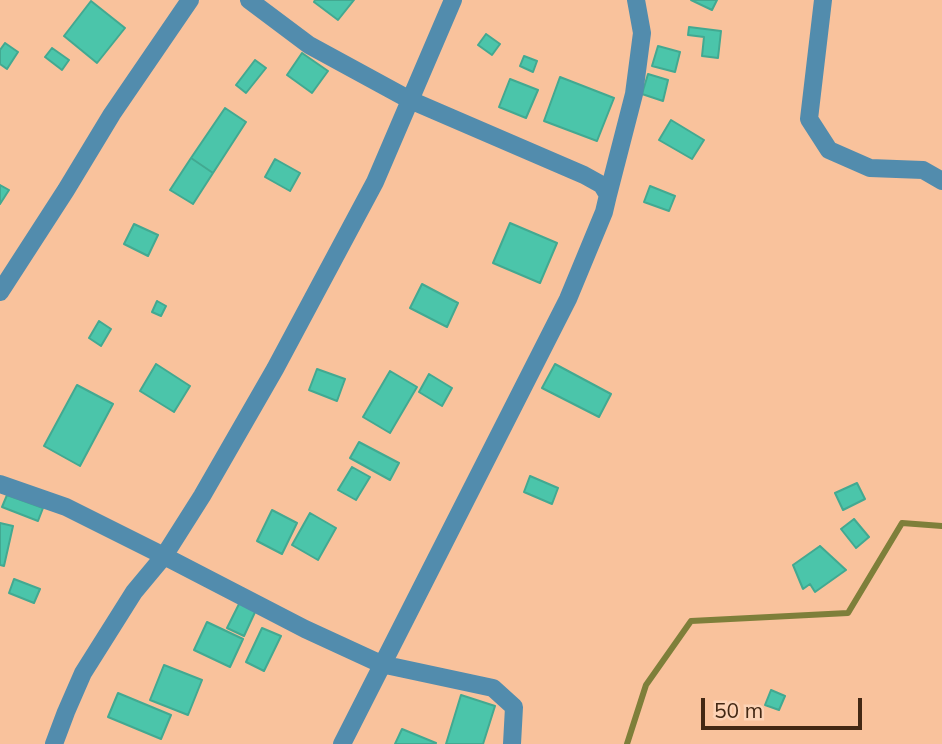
<!DOCTYPE html>
<html>
<head>
<meta charset="utf-8">
<style>
  body { margin:0 }
  #map { position:relative; width:942px; height:744px; overflow:hidden; background:#f9c29c; font-family:Mulish,sans-serif }
  canvas { display:block }
  .scale { position:absolute; left:701px; top:698px; width:161px; height:32px; box-sizing:border-box; border:4px solid #432814; border-top:0; padding-left:9px; font-size:21px; line-height:24px; white-space:nowrap; color:#432814; -webkit-text-stroke:5px #fdd3b6; paint-order:stroke }
</style>
</head>
<body>
<div id="map">
<canvas width="942" height="744"></canvas>
<div class="scale">50 m</div>
</div>
<script>
const context = document.querySelector('canvas').getContext('2d');
context.lineJoin = 'round';
function shape(rows) {
  const path = new Path2D();
  for (const r of rows) {
    path.moveTo(r[0], r[1]);
    for (let i = 2; i < r.length; i += 2) path.lineTo(r[i], r[i + 1]);
  }
  return path;
}
function stroke(path, color, width, dash) {
  context.strokeStyle = color;
  context.lineWidth = width;
  context.lineCap = dash ? 'butt' : 'round';
  context.setLineDash(dash || []);
  context.stroke(path);
}
function fillPath(path, color) {
  context.fillStyle = color;
  context.fill(path, 'evenodd');
}
stroke(shape([
  [627,744,646,685,691,621,848,613,902,523,942,526]
]), '#7e7f3a', 6);
const building = shape([
  [315,0,354,0,338,20,314,2,315,0],
  [691,0,717,0,712,10,691,0],
  [91,1,125,28,97,63,64,36,91,1],
  [689,27,721,31,718,58,702,56,704,37,688,35,689,27],
  [486,34,500,44,492,55,478,45,486,34],
  [5,43,18,52,7,69,0,64,0,50,5,43],
  [658,46,680,52,675,72,652,66,658,46],
  [52,48,69,60,62,70,45,57,52,48],
  [302,53,328,71,312,93,287,75,302,53],
  [524,56,537,61,533,72,520,66,524,56],
  [255,60,266,68,246,93,236,85,255,60],
  [648,74,668,80,663,101,642,94,648,74],
  [560,77,614,98,597,141,544,121,560,77],
  [510,79,538,90,526,118,499,107,510,79],
  [225,108,246,122,213,173,191,158,225,108],
  [671,120,704,140,692,159,659,140,671,120],
  [191,158,213,173,193,204,170,190,191,158],
  [275,159,300,173,290,191,265,177,275,159],
  [0,185,9,190,0,204,0,185],
  [650,186,675,196,669,211,644,202,650,186],
  [510,223,557,243,540,283,493,263,510,223],
  [134,224,158,235,148,256,124,244,134,224],
  [422,284,458,303,447,327,410,308,422,284],
  [157,301,166,306,161,316,152,312,157,301],
  [99,321,111,329,101,346,89,338,99,321],
  [156,364,190,386,174,412,140,391,156,364],
  [555,364,611,394,599,417,542,388,555,364],
  [317,369,345,379,337,401,309,390,317,369],
  [390,371,417,387,390,433,363,417,390,371],
  [429,374,452,388,442,406,419,392,429,374],
  [77,385,113,404,80,466,44,446,77,385],
  [359,442,399,463,390,480,350,458,359,442],
  [352,467,370,477,356,500,338,490,352,467],
  [530,476,558,488,552,504,524,492,530,476],
  [857,483,865,499,843,510,835,493,857,483],
  [7,495,43,508,38,521,2,507,7,495],
  [272,510,297,523,282,554,257,541,272,510],
  [310,513,336,528,318,560,292,545,310,513],
  [854,519,869,537,856,548,841,529,854,519],
  [0,523,13,526,4,566,0,565,0,523],
  [820,546,846,570,815,592,810,584,803,589,793,565,820,546],
  [14,579,40,589,34,603,9,593,14,579],
  [240,602,256,610,244,636,227,628,240,602],
  [207,622,243,639,230,667,194,650,207,622],
  [262,628,281,636,264,671,246,662,262,628],
  [164,665,202,680,188,715,150,700,164,665],
  [771,690,785,696,779,710,765,705,771,690],
  [118,693,171,715,161,739,108,717,118,693],
  [461,695,495,706,483,744,446,744,461,695],
  [402,729,436,743,435,744,395,744,402,729]
]);
fillPath(building, '#4bc5aa');
stroke(building, '#42a991', 2);
stroke(shape([
  [249,0,309,45,410,100,584,175,602,185,608,195,604,212,568,299,342,744],
  [823,0,809,119,829,150,870,168,923,170,942,181],
  [608,195,634,94,642,33,636,0],
  [0,292,66,190,112,114,190,0],
  [0,484,66,507,164,556,305,629,381,664,493,688,514,707,512,744],
  [54,744,66,712,83,673,134,592,164,556,202,496,275,369,375,182,453,0]
]), '#528cad', 18);
</script>
</body>
</html>
